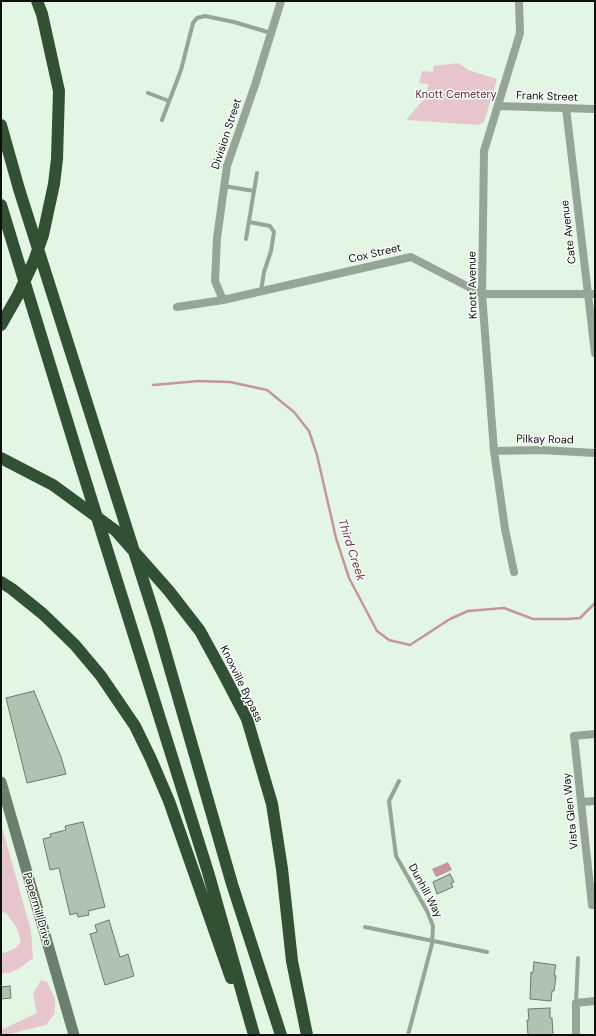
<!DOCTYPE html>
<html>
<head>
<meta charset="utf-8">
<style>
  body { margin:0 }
  #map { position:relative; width:596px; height:1036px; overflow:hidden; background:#e3f6e4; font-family:"DM Sans",sans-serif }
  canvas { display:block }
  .frame { position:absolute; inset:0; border:2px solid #0a110b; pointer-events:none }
</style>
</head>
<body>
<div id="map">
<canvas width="596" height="1036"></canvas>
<div class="frame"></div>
</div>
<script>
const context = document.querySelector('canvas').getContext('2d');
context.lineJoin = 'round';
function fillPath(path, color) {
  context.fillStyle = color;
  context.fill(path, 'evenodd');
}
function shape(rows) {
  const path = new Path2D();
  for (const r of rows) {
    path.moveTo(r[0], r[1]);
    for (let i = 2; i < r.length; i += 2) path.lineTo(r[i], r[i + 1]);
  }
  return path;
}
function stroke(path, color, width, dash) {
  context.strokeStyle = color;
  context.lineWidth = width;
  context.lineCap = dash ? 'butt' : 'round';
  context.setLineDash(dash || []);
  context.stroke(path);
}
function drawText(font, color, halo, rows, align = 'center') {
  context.font = font + ' "DM Sans",sans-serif';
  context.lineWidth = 3;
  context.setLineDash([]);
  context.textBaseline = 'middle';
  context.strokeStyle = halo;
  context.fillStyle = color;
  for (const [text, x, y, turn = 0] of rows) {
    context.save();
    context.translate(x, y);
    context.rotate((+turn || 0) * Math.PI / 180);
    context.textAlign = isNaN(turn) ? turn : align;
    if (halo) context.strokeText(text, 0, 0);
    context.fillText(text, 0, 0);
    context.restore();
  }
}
fillPath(shape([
  [459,63,468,70,497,79,484,122,479,125,406,120,424,99,429,84,419,83,422,71,433,72,434,66],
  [1,823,31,931,33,958,20,968,9,973,1,973,1,954,14,949,21,942,17,928,6,913,1,912,1,850,3,845,1,842],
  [41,980,47,982,55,999,55,1013,46,1025,6,1035,1,1035,1,1030,37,1013,33,994]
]), '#e6c6cc');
fillPath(shape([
  [448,862,452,870,436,877,432,869]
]), '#c5959f');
stroke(shape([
  [153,385,199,381,230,382,267,390,294,412,309,431,317,455,336,538,349,578,377,631,389,640,410,645,450,619,468,611,504,608,533,619,568,619,580,618,595,603]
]), '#c5959f', 2.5);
const building = shape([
  [34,691,61,757,66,774,27,783,6,698,34,691],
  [83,822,105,907,88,911,89,915,78,917,77,913,70,915,59,868,50,870,43,839,51,837,50,834,66,830,65,826,83,822],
  [450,874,454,882,451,883,453,887,437,894,433,882,450,874],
  [109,920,120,957,128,954,134,976,105,985,90,934,97,932,95,925,109,920],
  [534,962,556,965,554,975,556,976,554,991,552,991,551,1001,530,999,531,972,533,973,534,962],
  [10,986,11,998,1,999,1,987,10,986],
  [550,1008,550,1018,552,1018,553,1034,551,1035,528,1035,527,1020,529,1020,528,1009,550,1008]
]);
fillPath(building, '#b0c3b1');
stroke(building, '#697b6b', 1);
stroke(shape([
  [148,93,169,101],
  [162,120,181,70,193,23,197,18,205,16,234,22,271,33],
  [224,186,254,191],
  [249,222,270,226,274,232,271,251,264,272,261,291],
  [246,239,257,173],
  [399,781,389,801,396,856,427,911,433,926,432,944,408,1035],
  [365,927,487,952],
  [576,1003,578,958]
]), '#95a596', 4);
stroke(shape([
  [498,106,595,109],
  [566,108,595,353],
  [223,300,215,281,217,238,227,166,255,85,281,1],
  [177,307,223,300,411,257,482,294,595,294],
  [494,451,541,450,595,453],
  [514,572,505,529,494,451,482,294,484,151,520,33,519,1],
  [581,802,595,801],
  [592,905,574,736,595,734],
  [576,1035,576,1003,595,1001]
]), '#95a596', 8);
stroke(shape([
  [1,782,74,1035]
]), '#6a806c', 11);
stroke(shape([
  [1,125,19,189,158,627,232,884,281,1035],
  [1,205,80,463,208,872,254,1035],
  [1,325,18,295,34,261,43,235,54,184,57,159,59,91,42,14,37,1],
  [1,458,53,485,116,531,169,591,200,631,224,675,247,719,272,804,282,869,292,961,307,1035],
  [1,582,12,589,43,614,75,645,101,676,135,726,151,759,169,801,231,978]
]), '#315034', 12);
drawText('11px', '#64283a', '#fbfffb', [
  ["Knott Cemetery",456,95]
]);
drawText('11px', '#0a110b', '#fbfffb', [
  ["Frank Street",547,97,2],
  ["Division Street",227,134,-72],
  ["Cate Avenue",569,232,-97],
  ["Cox Street",375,254,-13],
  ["Knott Avenue",473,285,-91],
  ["Pilkay Road",545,440,1],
  ["Knoxville Bypass",241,684,64],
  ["Vista Glen Way",571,811,-96],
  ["Dunhill Way",425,891,62],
  ["Papermill Drive",37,909,74]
]);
drawText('italic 12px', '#6e3143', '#fbfffb', [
  ["Third Creek",351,550,72]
]);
</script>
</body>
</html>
